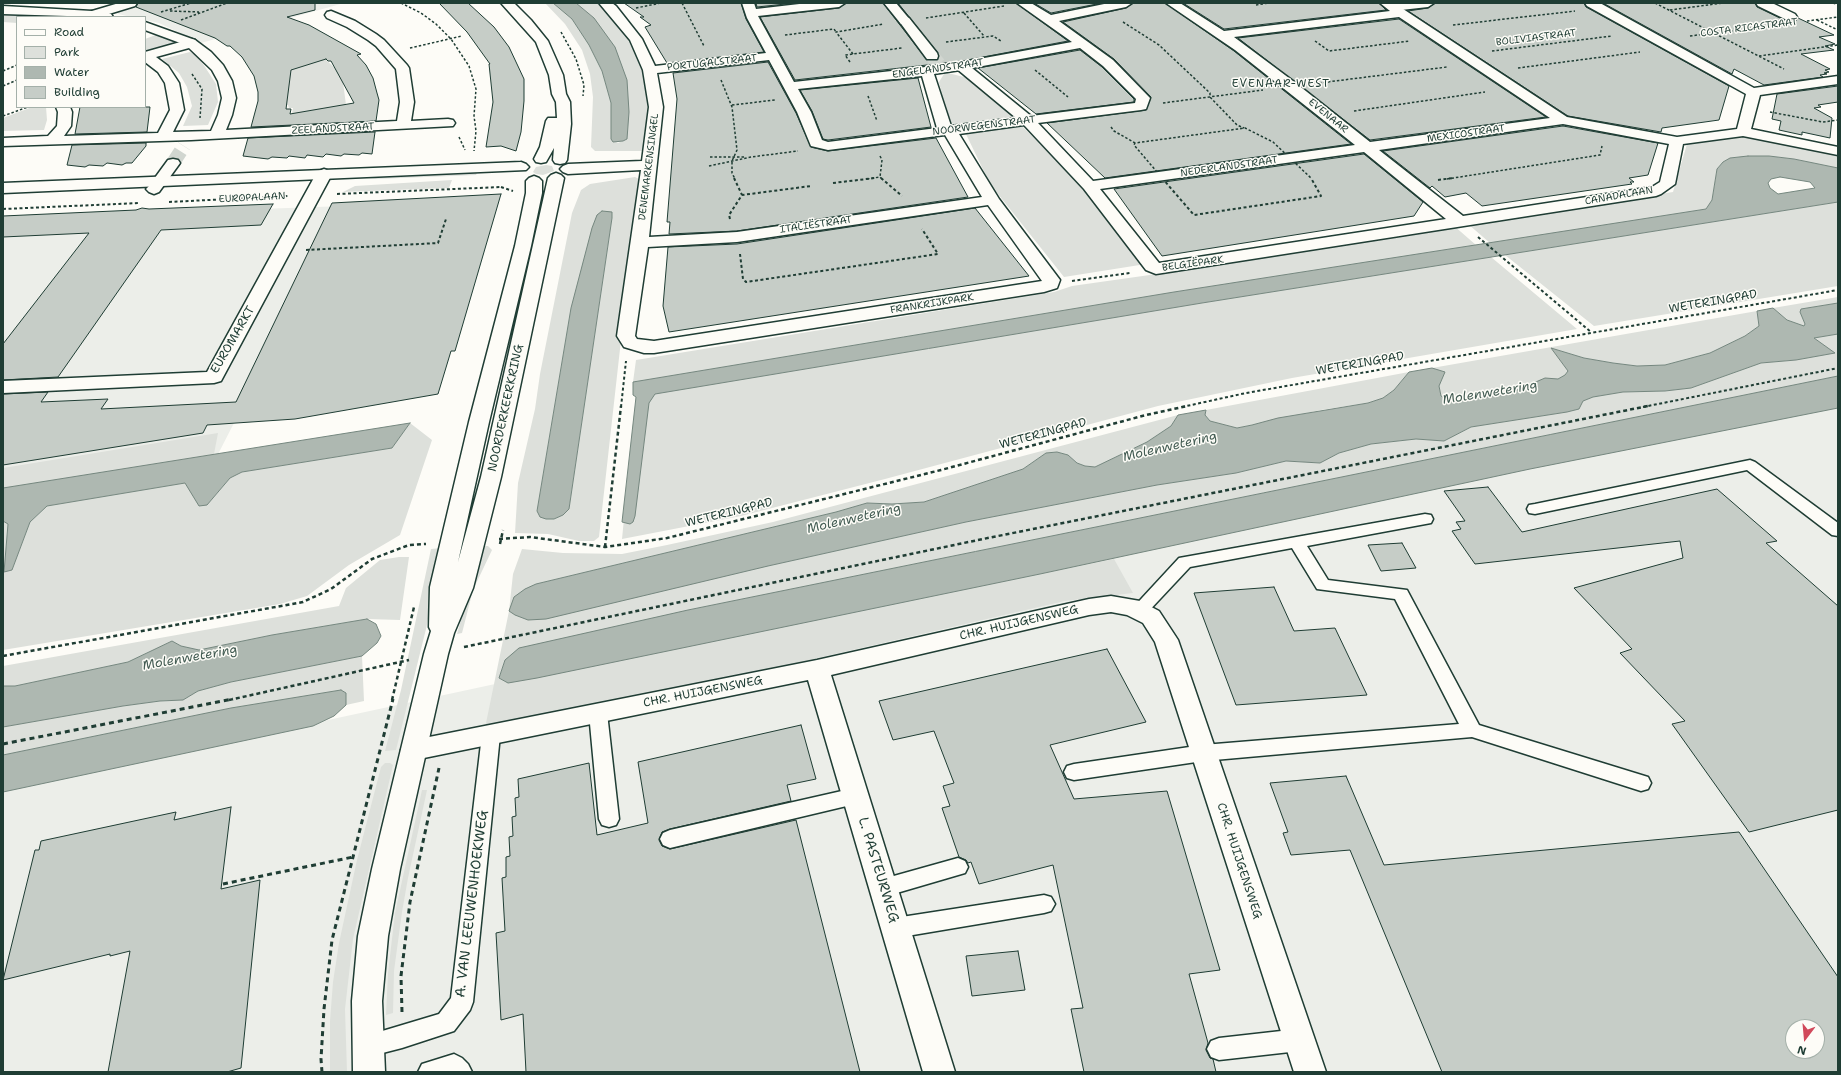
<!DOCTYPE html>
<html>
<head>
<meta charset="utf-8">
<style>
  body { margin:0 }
  #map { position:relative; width:1841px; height:1075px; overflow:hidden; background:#fdfcf7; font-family:"Shantell Sans",sans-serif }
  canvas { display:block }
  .frame { position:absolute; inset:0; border:4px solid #1f3d34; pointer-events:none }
  .legend { position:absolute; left:16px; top:16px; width:130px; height:92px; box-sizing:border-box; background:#fdfcf7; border:1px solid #a4b0a9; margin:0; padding:5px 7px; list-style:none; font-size:12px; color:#1f3d34 }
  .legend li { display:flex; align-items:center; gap:8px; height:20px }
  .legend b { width:20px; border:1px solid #a4b0a9 }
  .north { position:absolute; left:1785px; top:1019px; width:40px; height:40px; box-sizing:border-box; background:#fdfcf7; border:1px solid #a4b0a9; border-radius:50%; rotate:196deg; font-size:11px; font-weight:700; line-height:16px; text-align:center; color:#1f3d34 }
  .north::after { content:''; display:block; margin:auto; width:14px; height:18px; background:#d1495b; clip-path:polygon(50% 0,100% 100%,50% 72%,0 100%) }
</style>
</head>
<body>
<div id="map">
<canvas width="1841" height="1075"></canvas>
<div class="frame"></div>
<ul class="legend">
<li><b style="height:5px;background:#fdfcf7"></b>Road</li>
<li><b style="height:11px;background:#dde0db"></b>Park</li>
<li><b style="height:11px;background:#aeb8b1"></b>Water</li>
<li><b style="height:11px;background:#c6cdc7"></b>Building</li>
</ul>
<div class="north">N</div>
</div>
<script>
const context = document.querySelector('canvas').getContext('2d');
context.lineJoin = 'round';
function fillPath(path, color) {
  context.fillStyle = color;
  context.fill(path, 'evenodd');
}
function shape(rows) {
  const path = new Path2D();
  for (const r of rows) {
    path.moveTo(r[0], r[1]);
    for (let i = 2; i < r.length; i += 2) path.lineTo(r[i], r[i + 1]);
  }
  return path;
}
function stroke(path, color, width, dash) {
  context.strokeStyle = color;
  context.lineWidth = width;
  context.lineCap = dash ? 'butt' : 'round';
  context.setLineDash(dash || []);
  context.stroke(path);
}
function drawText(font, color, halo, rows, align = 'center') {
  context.font = font + ' "Shantell Sans",sans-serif';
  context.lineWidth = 3;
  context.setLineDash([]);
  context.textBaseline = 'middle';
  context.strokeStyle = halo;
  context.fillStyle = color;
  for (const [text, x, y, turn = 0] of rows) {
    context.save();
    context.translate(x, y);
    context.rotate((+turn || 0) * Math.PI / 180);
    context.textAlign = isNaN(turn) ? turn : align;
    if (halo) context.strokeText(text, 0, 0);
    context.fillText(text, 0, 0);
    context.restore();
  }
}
fillPath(shape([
  [137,3,344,3,201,43,159,23,145,20,145,17,131,17,110,12],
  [345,206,213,464,3,499,3,218],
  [1838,402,1838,1072,3,1072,3,790,653,650],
  [1793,1027,1817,1027,1817,1051,1793,1051]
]), '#eceee9');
fillPath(shape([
  [545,3,553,3,572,19,589,45,602,71,611,103,611,139,618,143,627,139,594,18,576,3,598,3,631,41,647,80,648,114,644,151,595,151,591,147,593,97,590,74,582,50,565,24],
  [3,13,72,16,17,17,17,23,3,22],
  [272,28,325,59,336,69,343,82,346,105,302,112,299,119,291,119,293,108,289,108,288,105,285,105],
  [161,33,179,41,145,52,145,39],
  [190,52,197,56,205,67,216,84,218,102,208,125,183,126,192,106,187,87,179,73,162,59],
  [948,73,968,78,1014,112,1015,118,957,125,948,122,939,82,944,74],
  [32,107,46,107,47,120,44,130,3,131,3,118],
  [1021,125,1087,191,1146,264,1064,277,990,184,965,132],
  [1745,135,1838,154,1838,168,1794,159,1769,156,1730,158,1723,162,1717,169,1712,200,1706,209,1490,243,1468,224,1673,192,1687,144],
  [546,165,552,166,554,171,543,175,536,174,533,172,536,167],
  [478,171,476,175,375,179,359,177],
  [635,177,639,179,599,537,594,541,579,541,548,534,515,533,518,483,535,409,540,374,572,213,581,190,590,184],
  [612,212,612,218,569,509,563,515,554,519,537,511,571,308],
  [452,180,449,188,343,192,355,186],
  [1838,202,1838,286,1594,326,1505,255],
  [1453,225,1476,245,1174,292,633,382,636,360,1054,292,1072,286,1192,269],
  [1491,257,1577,329,1292,378,1158,406,885,479,741,516,622,539,636,397,1202,303],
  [1838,297,1838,303,1801,309,1800,312,1805,324,1804,326,1787,320,1773,308],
  [1757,311,1759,326,1745,336,1710,353,1665,365,1637,366,1613,363,1584,358,1551,348,1568,371,1565,375,1558,379,1545,379,1508,394,1456,401,1449,401,1441,396,1439,386,1444,372,1432,368],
  [1838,334,1838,376,688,610,505,660,499,678,508,683,1114,559,1133,593,1065,601,735,677,485,728,509,611,513,574,522,549,563,553,622,554,667,545,773,522,1178,415,1171,426,1147,442,1095,467,1085,466,1077,463,1068,455,1057,452,1046,453,1023,469,924,502,892,504,867,503,836,512,536,584,768,566,966,522,1157,485,1236,473,1286,461,1320,463,1339,453,1371,444,1416,439,1444,441,1471,427,1567,412,1579,409,1583,401,1593,397,1623,392,1665,391,1691,388,1761,363,1796,360,1834,353,1814,338],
  [1409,372,1394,390,1383,398,1368,403,1321,410,1237,428,1210,421,1205,415,1206,410],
  [410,423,432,440,400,535,349,565,307,596,280,604,3,650,3,521,8,524,4,572,12,570,30,522,47,506,185,483,207,505,230,478,242,472,392,448],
  [218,433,214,454,3,488,3,468],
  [481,546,488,546,492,550,473,590,462,633,457,634],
  [442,548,426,629,396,750,385,751,401,690,431,549],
  [399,557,409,557,400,620,367,619,272,635,199,650,181,646,172,641,128,662,15,686,3,686,3,666,339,606,346,588,380,560],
  [362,656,364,701,346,705,346,693,341,690,231,708,3,755,3,727,123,706,160,701,183,700,198,691,231,682],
  [385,763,390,763,393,765,353,939,345,1009,347,1072,330,1072,330,1021,333,982,339,943,357,860,381,767],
  [422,790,427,790,408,878,402,912,394,971,393,1013,386,1015,388,973,395,913]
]), '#dde0db');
const water = shape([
  [553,3,576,3,594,18,615,47,627,80,629,112,627,139,623,141,613,142,611,139,611,103,602,71,589,45,572,19,553,3],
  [1748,156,1769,156,1794,159,1838,168,1838,202,1202,303,655,394,649,403,635,516,633,522,630,524,622,522,636,397,633,395,633,382,1174,292,1706,209,1712,200,1717,169,1723,162,1730,158,1748,156],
  [1780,177,1810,182,1815,188,1778,194,1770,188,1768,183,1771,179,1780,177],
  [602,211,612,212,612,218,569,509,563,515,554,519,546,519,540,517,537,511,571,308,592,228,597,215,602,211],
  [1838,303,1838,334,1814,338,1835,353,1796,360,1761,363,1691,388,1665,391,1623,392,1593,397,1583,401,1579,409,1567,412,1471,427,1444,441,1416,439,1371,444,1339,453,1320,463,1286,461,1236,473,1157,485,966,522,768,566,546,619,528,620,515,615,509,611,514,597,525,589,536,584,836,512,867,503,892,504,924,502,1023,469,1046,453,1057,452,1068,455,1077,463,1085,466,1095,467,1147,442,1171,426,1178,415,1206,410,1205,415,1210,421,1237,428,1252,425,1278,418,1368,403,1383,398,1394,390,1409,372,1432,368,1445,372,1439,386,1441,396,1449,401,1456,401,1508,394,1545,378,1558,379,1565,375,1568,371,1551,348,1584,358,1613,363,1637,366,1665,365,1710,353,1745,336,1759,326,1757,311,1773,308,1787,320,1804,326,1805,324,1800,312,1801,309,1838,303],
  [1838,376,1838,408,1530,469,1040,574,537,678,508,683,499,678,505,660,519,648,688,610,1838,376],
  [410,423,392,448,242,472,230,478,207,505,199,506,185,483,47,506,30,522,12,570,4,572,8,524,3,521,3,488,410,423],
  [367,619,376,624,381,636,377,643,362,656,231,682,198,691,183,700,160,701,123,706,3,727,3,686,15,686,128,662,172,641,181,646,199,650,272,635,367,619],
  [341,690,346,693,346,705,334,716,313,726,3,792,3,755,231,708,341,690]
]);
fillPath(water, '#aeb8b1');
stroke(water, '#75877f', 1);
const building = shape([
  [138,3,315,3,315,10,287,17,309,25,361,54,357,55,366,65,373,78,377,93,379,100,376,121,251,127,258,101,258,92,254,76,242,57,230,46,227,46,215,38,136,7,138,3],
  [326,59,328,61,331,61,354,103,290,114,291,109,286,109,291,70,326,59],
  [439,3,468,3,494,27,509,47,524,79,524,101,521,132,516,151,501,146,486,147,493,102,489,64,490,64,467,32,439,3],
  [624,3,741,3,746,19,764,52,667,63,645,27,651,25,640,17,644,17,624,3],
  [756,3,795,3,757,7,756,3],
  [846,3,883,3,927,60,938,60,938,53,898,3,1016,3,1068,41,962,61,795,80,760,17,839,8,846,3],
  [1034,3,1102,3,1051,13,1034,3],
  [1133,3,1165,3,1234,51,1351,144,1105,178,1047,123,1146,110,1151,97,1114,59,1063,22,1126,8,1133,3],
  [1183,3,1379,3,1386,10,1224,29,1183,3],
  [1435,3,1584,3,1586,7,1729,86,1719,120,1662,128,1661,132,1568,116,1408,11,1428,8,1435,3],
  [1603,3,1755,3,1757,7,1786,21,1795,22,1798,18,1834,35,1819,37,1835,44,1825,46,1834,50,1801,54,1830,69,1825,70,1829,72,1824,73,1827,74,1820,75,1823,77,1764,85,1734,69,1732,74,1603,3],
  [1399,19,1546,117,1370,140,1238,38,1399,19],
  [1080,50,1102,67,1134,99,1134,102,1036,114,978,68,1080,50],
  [768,62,796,113,811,147,828,151,936,138,968,197,737,231,669,234,670,222,667,222,677,99,673,73,768,62],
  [918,78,931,127,828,140,823,139,812,111,800,90,918,78],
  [1838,86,1838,102,1818,105,1821,107,1814,108,1832,118,1830,138,1802,132,1802,135,1779,130,1781,121,1772,119,1777,94,1838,86],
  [80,107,150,107,147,132,75,134,80,107],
  [1563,126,1658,143,1648,175,1629,178,1634,182,1630,182,1632,184,1482,206,1466,193,1445,197,1432,186,1430,188,1383,151,1563,126],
  [375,132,372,154,362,153,359,155,344,154,341,156,326,154,323,157,307,155,305,158,289,156,287,158,272,157,268,159,243,156,248,138,375,132],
  [146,143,146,146,132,163,126,163,122,165,107,163,103,166,89,165,85,167,67,165,72,145,146,143],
  [1364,154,1423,202,1414,216,1162,256,1114,189,1364,154],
  [501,194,455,351,451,351,438,394,295,419,207,425,203,433,3,465,3,394,48,392,41,402,108,399,101,409,236,402,332,203,501,194],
  [273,204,261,225,161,230,58,377,3,380,3,344,89,233,3,237,3,216,136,210,142,208,149,209,273,204],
  [975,208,1029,276,669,332,663,306,668,247,737,244,975,208],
  [1488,487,1522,532,1717,489,1777,541,1766,543,1838,606,1838,810,1749,832,1672,724,1685,721,1620,653,1632,649,1574,588,1683,558,1680,541,1475,564,1452,531,1461,529,1456,522,1465,521,1444,491,1488,487],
  [1402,543,1416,568,1381,571,1368,545,1402,543],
  [1274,587,1294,631,1335,628,1367,695,1236,705,1194,593,1274,587],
  [1107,649,1146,722,1050,745,1074,799,1167,791,1220,970,1189,974,1208,1043,1206,1050,1210,1058,1213,1059,1216,1072,1084,1072,1071,1009,1083,1008,1053,865,979,884,971,862,968,863,966,860,959,857,942,808,950,806,943,786,954,783,934,731,893,740,879,701,1107,649],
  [801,725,816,779,787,785,791,801,670,829,662,832,659,840,662,846,670,849,796,820,860,1072,526,1072,523,1014,501,1020,496,933,505,931,502,878,506,877,506,857,510,856,509,837,513,836,512,817,516,816,515,798,519,797,518,779,589,763,597,835,648,823,638,762,801,725],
  [1346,776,1384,865,1739,832,1838,977,1838,1072,1442,1072,1350,850,1291,855,1283,833,1288,832,1270,783,1346,776],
  [1793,1027,1817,1027,1817,1051,1793,1051,1793,1027],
  [231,807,221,889,260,880,241,1068,227,1072,108,1072,130,951,110,956,110,954,3,980,35,850,39,850,41,841,176,812,174,820,231,807],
  [1018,951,1025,990,972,996,966,956,1018,951]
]);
fillPath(building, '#c6cdc7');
stroke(building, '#1f3d34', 1);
stroke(shape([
  [932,56,939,64]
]), '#d1d6d0', 14, [14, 6]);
stroke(shape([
  [173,163,184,146]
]), '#d1d6d0', 14, [14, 6]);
const service = shape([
  [1750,460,1755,462,1838,523,1838,536,1832,535,1747,470,1535,514,1529,513,1527,509,1529,505,1535,504,1750,460],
  [1425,514,1431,515,1433,519,1431,523,1307,546,1328,580,1407,590,1479,725,1648,777,1651,783,1648,789,1641,791,1472,737,1203,761,1074,780,1067,778,1064,772,1067,766,1074,764,1203,745,1459,724,1395,599,1317,589,1292,548,1190,567,1145,615,1139,617,1133,615,1130,611,1179,558,1425,514],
  [598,706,605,708,607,713,619,819,616,825,609,827,602,825,599,819,589,713,591,708,598,706],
  [491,728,498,730,500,735,473,1002,470,1010,454,1031,402,1048,367,1057,359,1054,356,1046,359,1038,439,1014,451,998,482,735,484,730,491,728],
  [855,788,862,790,865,796,862,802,855,804,670,848,663,845,660,839,663,833,670,830,855,788],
  [958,858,965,861,968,867,965,873,883,897,876,895,873,888,876,881,883,879,958,858],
  [1044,895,1051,897,1055,904,1051,911,1044,913,895,938,887,935,884,928,887,921,895,918,1044,895],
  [1299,1029,1307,1032,1310,1040,1307,1048,1299,1051,1219,1060,1211,1057,1207,1049,1211,1041,1219,1038,1299,1029],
  [454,1054,462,1058,468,1064,472,1072,418,1072,422,1064,454,1054]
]);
const pedestrian = shape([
  [1396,3,1434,3,1428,7,1392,11,1386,7,1388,4,1396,3],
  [92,11,111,14,113,17,87,17,86,15,88,12,92,11],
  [905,17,909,18,937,53,938,56,937,59,927,59,899,21,901,18,905,17],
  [145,22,195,40,197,43,195,46,191,47,145,30,145,22],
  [962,62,967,63,969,66,967,69,927,75,922,74,920,71,922,68,927,67,962,62]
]);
const minor = shape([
  [119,3,137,3,135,6,99,17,3,14,3,6,92,11,119,3],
  [599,3,612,3,616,6,642,39,655,66,766,53,747,18,742,3,754,3,756,9,808,3,845,3,839,7,758,16,794,82,927,67,932,68,951,126,1016,118,957,69,955,66,957,63,1072,42,1017,3,1031,3,1051,15,1109,3,1132,3,1126,7,1059,21,1113,60,1150,98,1146,109,1141,110,1038,123,1093,181,1355,145,1235,50,1166,3,1180,3,1224,31,1390,11,1380,3,1394,3,1567,117,1677,137,1737,129,1746,94,1587,6,1585,3,1600,3,1754,88,1838,76,1838,84,1760,95,1751,129,1838,147,1838,155,1743,136,1683,144,1675,184,1661,194,1656,196,1156,274,1146,270,1084,189,1024,125,959,134,999,199,1060,280,1057,288,1044,292,654,353,644,353,624,347,617,336,641,170,568,174,563,172,560,169,563,166,568,164,642,161,649,107,643,70,630,40,599,3],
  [1399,17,1550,118,1370,142,1297,84,1234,37,1399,17],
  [1080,48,1103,66,1136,99,1135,103,1031,116,972,68,1080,48],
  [769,60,797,112,811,146,828,150,945,135,982,197,737,232,649,237,663,107,657,73,769,60],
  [922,76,937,128,828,142,822,140,811,112,798,89,922,76],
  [1563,124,1669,144,1660,182,1652,187,1463,216,1379,150,1563,124],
  [1364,152,1446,219,1159,263,1100,189,1364,152],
  [988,205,1042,281,654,341,637,339,635,336,648,247,737,242,988,205],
  [884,3,896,3,911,21,909,24,901,24,884,3],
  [1756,3,1772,3,1795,14,1797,17,1795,20,1787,20,1758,6,1756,3],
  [331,11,355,21,376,34,384,40,407,65,409,68,414,102,411,121,448,119,453,120,455,123,453,126,191,140,3,146,3,138,48,136,57,126,58,112,56,107,70,107,72,112,71,126,64,136,158,133,170,110,165,83,158,72,145,62,145,52,191,39,195,40,211,52,223,65,232,81,236,98,232,115,226,130,397,121,400,102,396,69,376,46,368,40,347,27,327,18,325,15,327,12,331,11],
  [189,48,212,70,218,81,222,98,218,115,211,131,173,132,184,110,179,83,168,66,156,57,189,48],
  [173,159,178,160,180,163,159,192,154,194,149,192,146,189,149,186,168,160,173,159],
  [324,169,329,171,332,174,221,381,214,383,3,393,3,381,207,372,316,174,319,171,324,169],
  [1111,596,1140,601,1159,611,1178,640,1326,1072,1294,1072,1155,642,1143,623,1127,615,1111,612,1089,615,831,675,955,1072,923,1072,808,680,414,760,405,757,401,750,405,743,414,740,817,660,1089,599,1111,596]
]);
const tertiary = shape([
  [501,3,514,3,531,20,548,41,563,75,566,94,570,102,571,124,567,160,565,163,560,164,555,163,553,160,554,148,546,162,541,163,536,162,534,159,540,147,546,121,548,118,557,118,556,102,552,94,549,75,536,42,501,3],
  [521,162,526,164,529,167,526,170,3,193,3,183,521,162],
  [556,173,561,175,564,178,501,477,473,588,454,633,448,654,400,869,388,936,382,1001,385,1072,353,1072,352,1001,358,936,372,869,424,654,431,631,429,627,430,587,469,422,515,246,526,193,526,181,529,178,534,176,539,178,542,181,542,193,531,246,489,422,458,562,481,477,548,178,551,175,556,173]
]);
stroke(service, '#1f3d34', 3);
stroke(pedestrian, '#1f3d34', 3);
stroke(minor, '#1f3d34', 3);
stroke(tertiary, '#1f3d34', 3);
stroke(shape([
  [401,3,421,13,436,24,451,39,469,66,476,89,474,116,476,131,474,151],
  [682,3,704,46],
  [1655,3,1784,69],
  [1833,3,1838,5],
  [1256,5,1269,3],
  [636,8,661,3],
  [1670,10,1723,3],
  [170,11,199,12],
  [161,12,191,3],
  [964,13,984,36],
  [926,18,1004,6],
  [181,20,227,3],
  [1817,20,1838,30],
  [1807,21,1838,17],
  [1123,22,1159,45,1210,93,1210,97,1237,125,1244,128],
  [1453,25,1575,11],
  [561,32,576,59,584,85,583,96],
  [785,35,834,29,836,32],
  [1690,36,1766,26],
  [1315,41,1329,51,1410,41],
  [946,42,993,36,1001,41],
  [410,48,462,36],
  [1492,51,1612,36],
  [853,54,836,32,884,24],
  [1759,56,1838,45],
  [850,62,845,55,902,48],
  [1518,68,1640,52],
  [1035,70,1068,97],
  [3,71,17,65],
  [192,74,202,89,200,118],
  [721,80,732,107,737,150,732,161,732,173,735,179],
  [1319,83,1447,67],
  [3,86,17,80],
  [868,96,877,121],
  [1163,103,1263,90],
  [732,105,775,100],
  [1354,111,1485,92],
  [1770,112,1823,122,1838,120],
  [3,116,28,107],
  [1111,127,1114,131,1135,143],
  [459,137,465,150],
  [880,156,882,160,880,177],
  [710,157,746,157],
  [709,166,751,157,798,151],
  [867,179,880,177,882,179],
  [1163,179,1134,145,1135,143,1245,128,1273,142,1312,179],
  [1447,179,1600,155,1602,146]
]), '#1f3d34', 1.5, [2.5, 2]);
stroke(shape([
  [734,178,742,195],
  [881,178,902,196],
  [1162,178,1194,215,1321,196,1311,178],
  [1438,180,1453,178],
  [833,183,875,178],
  [501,187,513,191],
  [337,194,501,187],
  [169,202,288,196],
  [3,209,140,203],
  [730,219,729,215,742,195,811,186],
  [1478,237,1591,332],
  [306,250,438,243,446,219],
  [740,254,743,279,746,282,938,254,922,229],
  [1072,281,1130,273],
  [621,407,626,361],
  [1182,407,1246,393,1838,290],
  [1643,407,1838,368]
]), '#1f3d34', 2, [3, 2.5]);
stroke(shape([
  [499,539,530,537,605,547,667,538,941,470,1146,415,1187,406],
  [500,544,503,530],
  [605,547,621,406],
  [464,647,983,539,1648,406],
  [3,656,303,602,331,589,372,559,409,545,426,544],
  [229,700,409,660],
  [392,700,414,607]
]), '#1f3d34', 2.5, [4, 3]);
stroke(shape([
  [3,744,233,699],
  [223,884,353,857],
  [402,1012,401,976,410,902,439,768],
  [322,1072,321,1059,324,1009,332,940,393,699]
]), '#1f3d34', 3, [5, 4]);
fillPath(service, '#fdfcf7');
fillPath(pedestrian, '#fdfcf7');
fillPath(minor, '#fdfcf7');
fillPath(tertiary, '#fdfcf7');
drawText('10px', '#1f3d34', '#fdfcf7', [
  ["COSTA RICASTRAAT",1749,28,-7],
  ["BOLIVIASTRAAT",1536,38,-7],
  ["PORTUGALSTRAAT",712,63,-6],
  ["ENGELANDSTRAAT",938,69,-8],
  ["EVENAAR",1328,116,39],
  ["NOORWEGENSTRAAT",984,126,-7],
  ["ZEELANDSTRAAT",333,129,-3],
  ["MEXICOSTRAAT",1466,134,-8],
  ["DENEMARKENSINGEL",649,167,-83],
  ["NEDERLANDSTRAAT",1229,167,-8],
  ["CANADALAAN",1619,196,-10],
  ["EUROPALAAN",252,198,-3],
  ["ITALIËSTRAAT",816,225,-8],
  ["BELGIËPARK",1193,264,-8],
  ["FRANKRIJKPARK",932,304,-9]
]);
context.letterSpacing = '1px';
drawText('11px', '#1f3d34', '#fdfcf7', [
  ["EVENAAR-WEST",1281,84]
]);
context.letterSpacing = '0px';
drawText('12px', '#1f3d34', '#fdfcf7', [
  ["WETERINGPAD",1713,302,-10],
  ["EUROMARKT",233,340,-60],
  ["WETERINGPAD",1360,364,-10],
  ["NOORDERKEERKRING",506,408,-78],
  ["WETERINGPAD",1043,434,-15],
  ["WETERINGPAD",729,513,-14],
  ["CHR. HUIJGENSWEG",1019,623,-13],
  ["CHR. HUIJGENSWEG",703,692,-11],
  ["CHR. HUIJGENSWEG",1239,861,72]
]);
drawText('italic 13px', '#435c53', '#fdfcf7', [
  ["Molenwetering",1490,393,-9],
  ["Molenwetering",1170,447,-13],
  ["Molenwetering",854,519,-13],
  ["Molenwetering",190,658,-10]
]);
drawText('14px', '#1f3d34', '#fdfcf7', [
  ["L. PASTEURWEG",878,870,73],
  ["A. VAN LEEUWENHOEKWEG",472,904,-83]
]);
</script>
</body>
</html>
